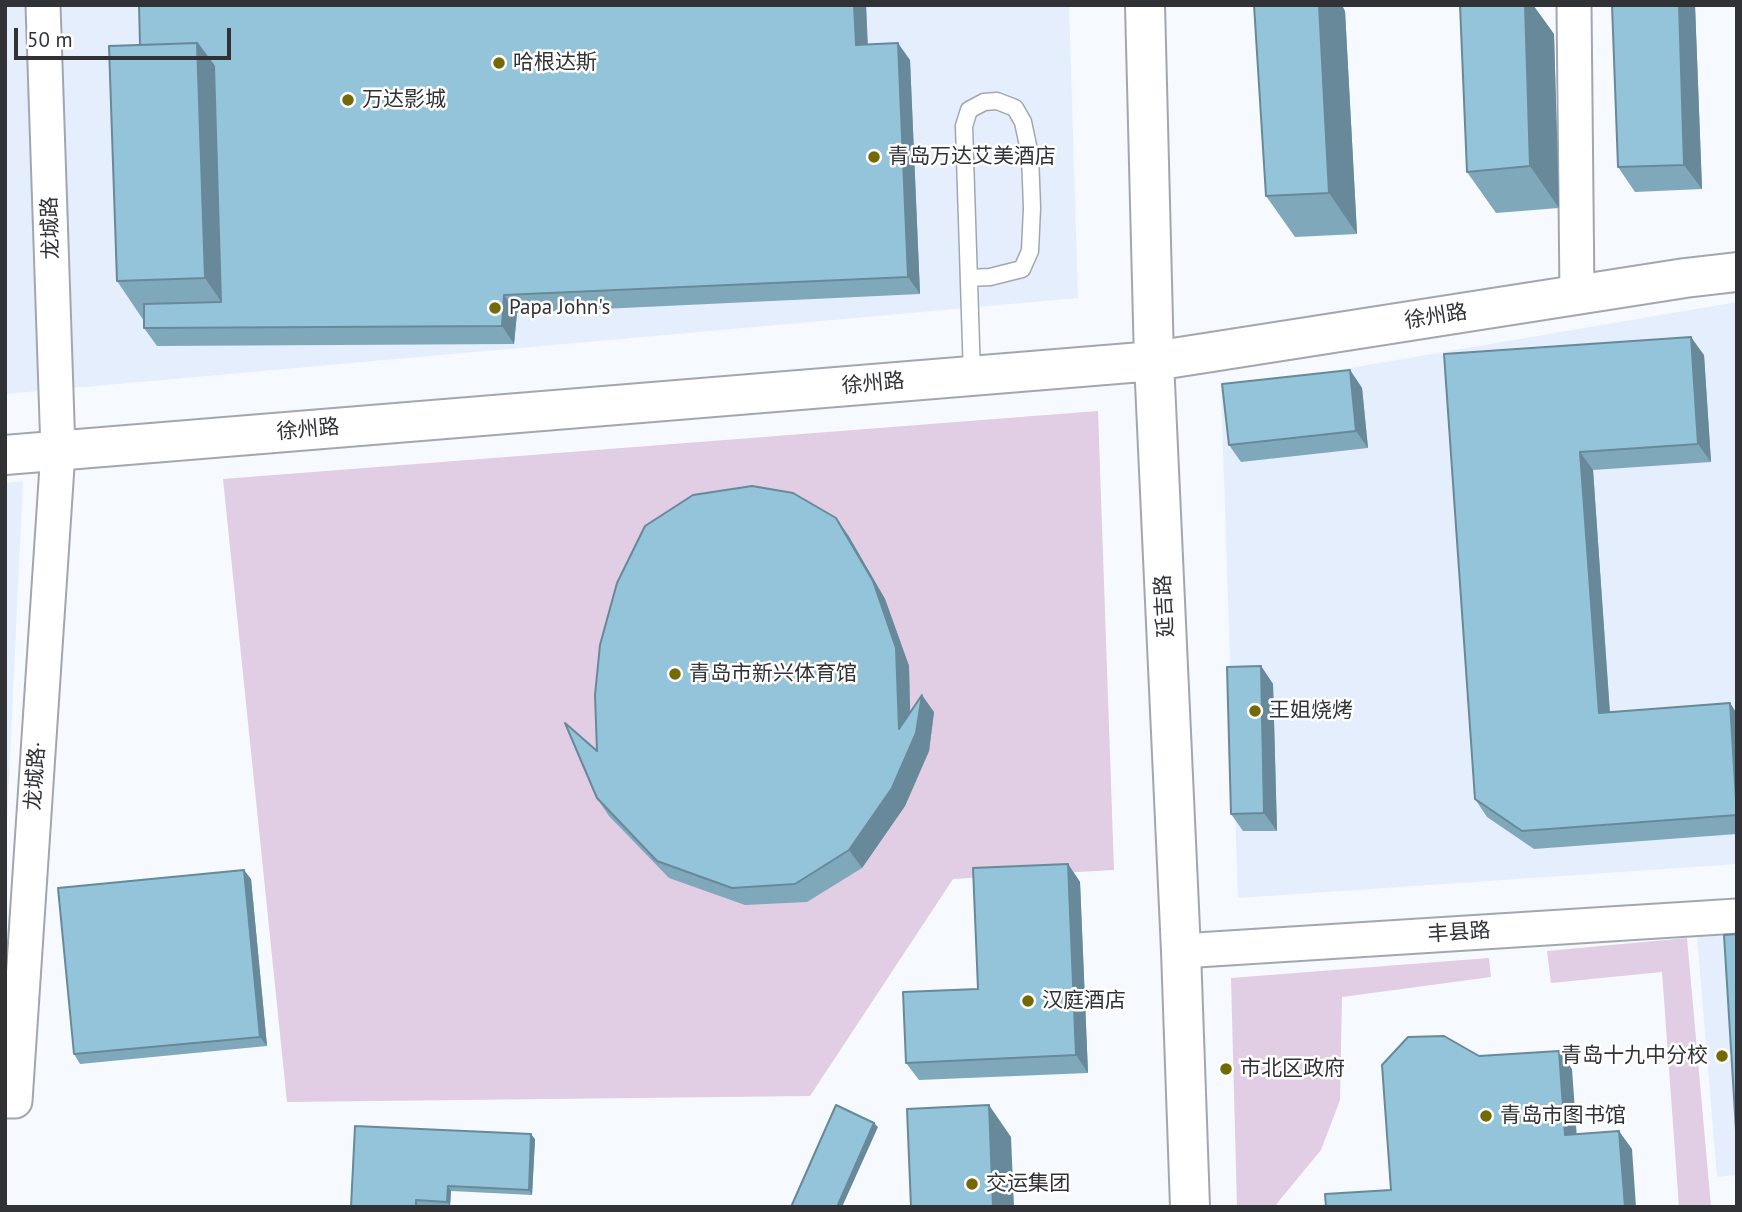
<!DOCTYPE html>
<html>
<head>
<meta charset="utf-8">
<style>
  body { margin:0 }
  #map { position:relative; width:1742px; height:1212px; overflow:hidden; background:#f6f9fe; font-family:"PT Sans",sans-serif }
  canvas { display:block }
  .frame { position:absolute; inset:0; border:7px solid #303236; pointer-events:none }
  .scale { position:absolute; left:14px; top:28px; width:217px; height:32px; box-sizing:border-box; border:4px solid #303236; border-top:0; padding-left:9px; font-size:21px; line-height:24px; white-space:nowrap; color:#303236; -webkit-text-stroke:5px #fff; paint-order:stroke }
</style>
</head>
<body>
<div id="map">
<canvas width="1742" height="1212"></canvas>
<div class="frame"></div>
<div class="scale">50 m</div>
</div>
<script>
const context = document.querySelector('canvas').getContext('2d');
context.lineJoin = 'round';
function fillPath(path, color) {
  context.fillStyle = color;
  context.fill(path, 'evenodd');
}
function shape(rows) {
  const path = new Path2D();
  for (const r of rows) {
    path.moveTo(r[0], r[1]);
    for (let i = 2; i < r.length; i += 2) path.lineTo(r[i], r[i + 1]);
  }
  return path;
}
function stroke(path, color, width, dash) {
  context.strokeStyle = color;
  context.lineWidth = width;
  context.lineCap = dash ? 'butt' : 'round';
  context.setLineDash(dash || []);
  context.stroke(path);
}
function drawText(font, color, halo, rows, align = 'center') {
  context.font = font + ' "PT Sans","Noto Sans SC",sans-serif';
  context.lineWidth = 5;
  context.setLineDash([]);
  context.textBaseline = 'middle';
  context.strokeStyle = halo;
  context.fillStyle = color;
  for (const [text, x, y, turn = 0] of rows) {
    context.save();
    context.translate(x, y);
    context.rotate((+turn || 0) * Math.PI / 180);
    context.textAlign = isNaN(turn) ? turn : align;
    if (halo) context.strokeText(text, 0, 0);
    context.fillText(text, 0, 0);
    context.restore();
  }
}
fillPath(shape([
  [5,5,1069,5,1078,298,5,394],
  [1737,302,1737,864,1238,898,1221,390],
  [23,481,5,862,5,483],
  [1737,934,1737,1175,1717,1177,1697,937]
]), '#e4eefd');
fillPath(shape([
  [1098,411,1114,870,953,879,810,1096,287,1102,223,479],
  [1687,938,1711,1207,1679,1207,1662,972,1551,983,1547,951],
  [1489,958,1491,977,1342,997,1340,1100,1321,1150,1274,1207,1237,1207,1231,978]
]), '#e1cde4');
const lane = shape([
  [969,278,990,277,1022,269,1030,251,1032,208,1030,155,1023,122,1015,108,997,101,984,102,969,110,964,126,972,376]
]);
const street = shape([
  [1574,5,1577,295],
  [1181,951,1737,916],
  [5,1101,15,1101,58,451,43,5]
]);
const secondary = shape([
  [1145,5,1154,361,1181,951,1190,1207],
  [5,455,1154,361,1685,278,1737,272]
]);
stroke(lane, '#a2a7af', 19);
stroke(street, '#a2a7af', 37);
stroke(secondary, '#a2a7af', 42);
stroke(lane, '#fff', 16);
stroke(street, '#fff', 33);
stroke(secondary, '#fff', 38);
fillPath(shape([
  [866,5,868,44,910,60,920,294,517,313,514,344,157,346,144,328,144,321,117,281,140,45],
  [1460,5,1533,5,1554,34,1559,208,1496,213,1467,172],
  [1612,5,1695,5,1702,189,1635,192,1618,167],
  [1345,11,1357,234,1295,237,1266,196],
  [1444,354,1704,355,1711,462,1593,470,1610,712,1730,703,1737,714,1737,834,1534,849,1487,817,1475,799],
  [1350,370,1362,388,1368,448,1241,462,1229,445],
  [848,535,885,599,909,666,910,712,934,712,929,751,905,806,862,868,807,902,745,905,669,878,609,816,597,798,597,751],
  [1261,666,1273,684,1277,831,1243,831,1231,814],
  [1068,864,1080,882,1088,1073,919,1080,906,1063,978,989],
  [251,879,267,1046,80,1064,74,1054],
  [535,1139,532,1195,451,1191,450,1206,420,1205,419,1207,351,1207]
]), '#7fa9bb');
fillPath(shape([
  [854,5,866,5,868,62,856,45],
  [1319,5,1342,5,1345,11,1357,234,1329,193],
  [1525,5,1533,5,1554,34,1559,208,1530,166],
  [1679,5,1695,5,1702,189,1684,165],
  [197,43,226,84,233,319,205,278],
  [898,43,910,60,920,294,908,277],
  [504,295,517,313,514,344,502,326],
  [1691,337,1704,355,1711,462,1698,444],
  [1350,370,1362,388,1368,448,1356,431],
  [1580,452,1593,470,1611,731,1599,713],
  [836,518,848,535,885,599,909,666,911,745,922,695,934,712,929,751,905,806,862,868,849,850],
  [1261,666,1273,684,1277,831,1264,813],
  [1730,703,1737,714,1737,802],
  [1068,864,1080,882,1088,1073,1076,1055],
  [244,870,251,879,267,1046,260,1037],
  [1559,1051,1572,1069,1578,1153,1565,1135],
  [989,1105,1011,1137,1014,1207,993,1207],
  [874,1123,878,1127,842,1207,837,1207],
  [1619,1131,1632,1149,1636,1207,1625,1207],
  [531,1134,535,1139,532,1195,529,1190],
  [448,1186,451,1191,450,1206,447,1202]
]), '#688999');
const building = shape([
  [139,5,854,5,856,45,898,43,908,277,504,295,502,326,144,328,144,304,221,302,214,66,197,43,140,45,139,5],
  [1254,5,1319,5,1329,193,1266,196,1254,5],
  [1460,5,1525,5,1530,166,1467,172,1460,5],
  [1612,5,1679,5,1684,165,1618,167,1612,5],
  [197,43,205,278,117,281,109,46,197,43],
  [1691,337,1698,444,1580,452,1599,713,1730,703,1737,815,1522,831,1475,799,1444,354,1691,337],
  [1350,370,1356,431,1229,445,1222,384,1350,370],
  [752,486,793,493,836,518,873,581,896,648,899,729,922,695,916,733,892,788,849,850,795,884,732,888,657,861,597,798,565,723,597,751,595,695,600,645,617,583,645,526,693,495,752,486],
  [1261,666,1264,813,1231,814,1227,667,1261,666],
  [1068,864,1076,1055,906,1063,903,992,978,989,973,868,1068,864],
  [244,870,260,1037,74,1054,58,888,244,870],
  [1737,934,1737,1130,1736,1130,1724,935,1737,934],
  [1444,1036,1479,1056,1559,1051,1565,1135,1619,1131,1625,1207,1326,1207,1325,1194,1391,1190,1382,1065,1408,1037,1444,1036],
  [836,1105,874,1123,837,1207,791,1207,836,1105],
  [989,1105,993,1207,911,1207,907,1109,989,1105],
  [355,1126,531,1134,529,1190,448,1186,447,1202,416,1200,416,1207,351,1207,355,1126]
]);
fillPath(building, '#94c4da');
stroke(building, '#688999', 2);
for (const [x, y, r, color] of [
  [499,63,7,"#736a03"],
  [348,100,7,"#736a03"],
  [874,157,7,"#736a03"],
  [495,308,7,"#736a03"],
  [675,674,7,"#736a03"],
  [1255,711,7,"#736a03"],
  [1028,1001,7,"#736a03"],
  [1722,1056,7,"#736a03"],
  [1226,1069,7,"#736a03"],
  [1486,1116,7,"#736a03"],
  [972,1184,7,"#736a03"]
]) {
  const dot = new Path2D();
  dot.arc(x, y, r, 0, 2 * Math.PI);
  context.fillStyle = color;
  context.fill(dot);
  stroke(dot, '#fff', 2.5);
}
drawText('21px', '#303236', '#fff', [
  ["哈根达斯",513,63],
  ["万达影城",362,100],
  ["青岛万达艾美酒店",888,157],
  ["Papa John's",509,308],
  ["青岛市新兴体育馆",689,674],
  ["王姐烧烤",1269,711],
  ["汉庭酒店",1042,1001],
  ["青岛十九中分校",1708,1056,"right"],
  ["市北区政府",1240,1069],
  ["青岛市图书馆",1500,1116],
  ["交运集团",986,1184]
], 'left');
drawText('21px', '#303236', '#fff', [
  ["龙城路",51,228,-92],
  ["徐州路",1436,317,-9],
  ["徐州路",873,384,-5],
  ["徐州路",308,430,-5],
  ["延吉路",1165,606,-93],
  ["龙城路·",36,776,-86],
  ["丰县路",1459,933,-4]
]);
</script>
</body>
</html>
